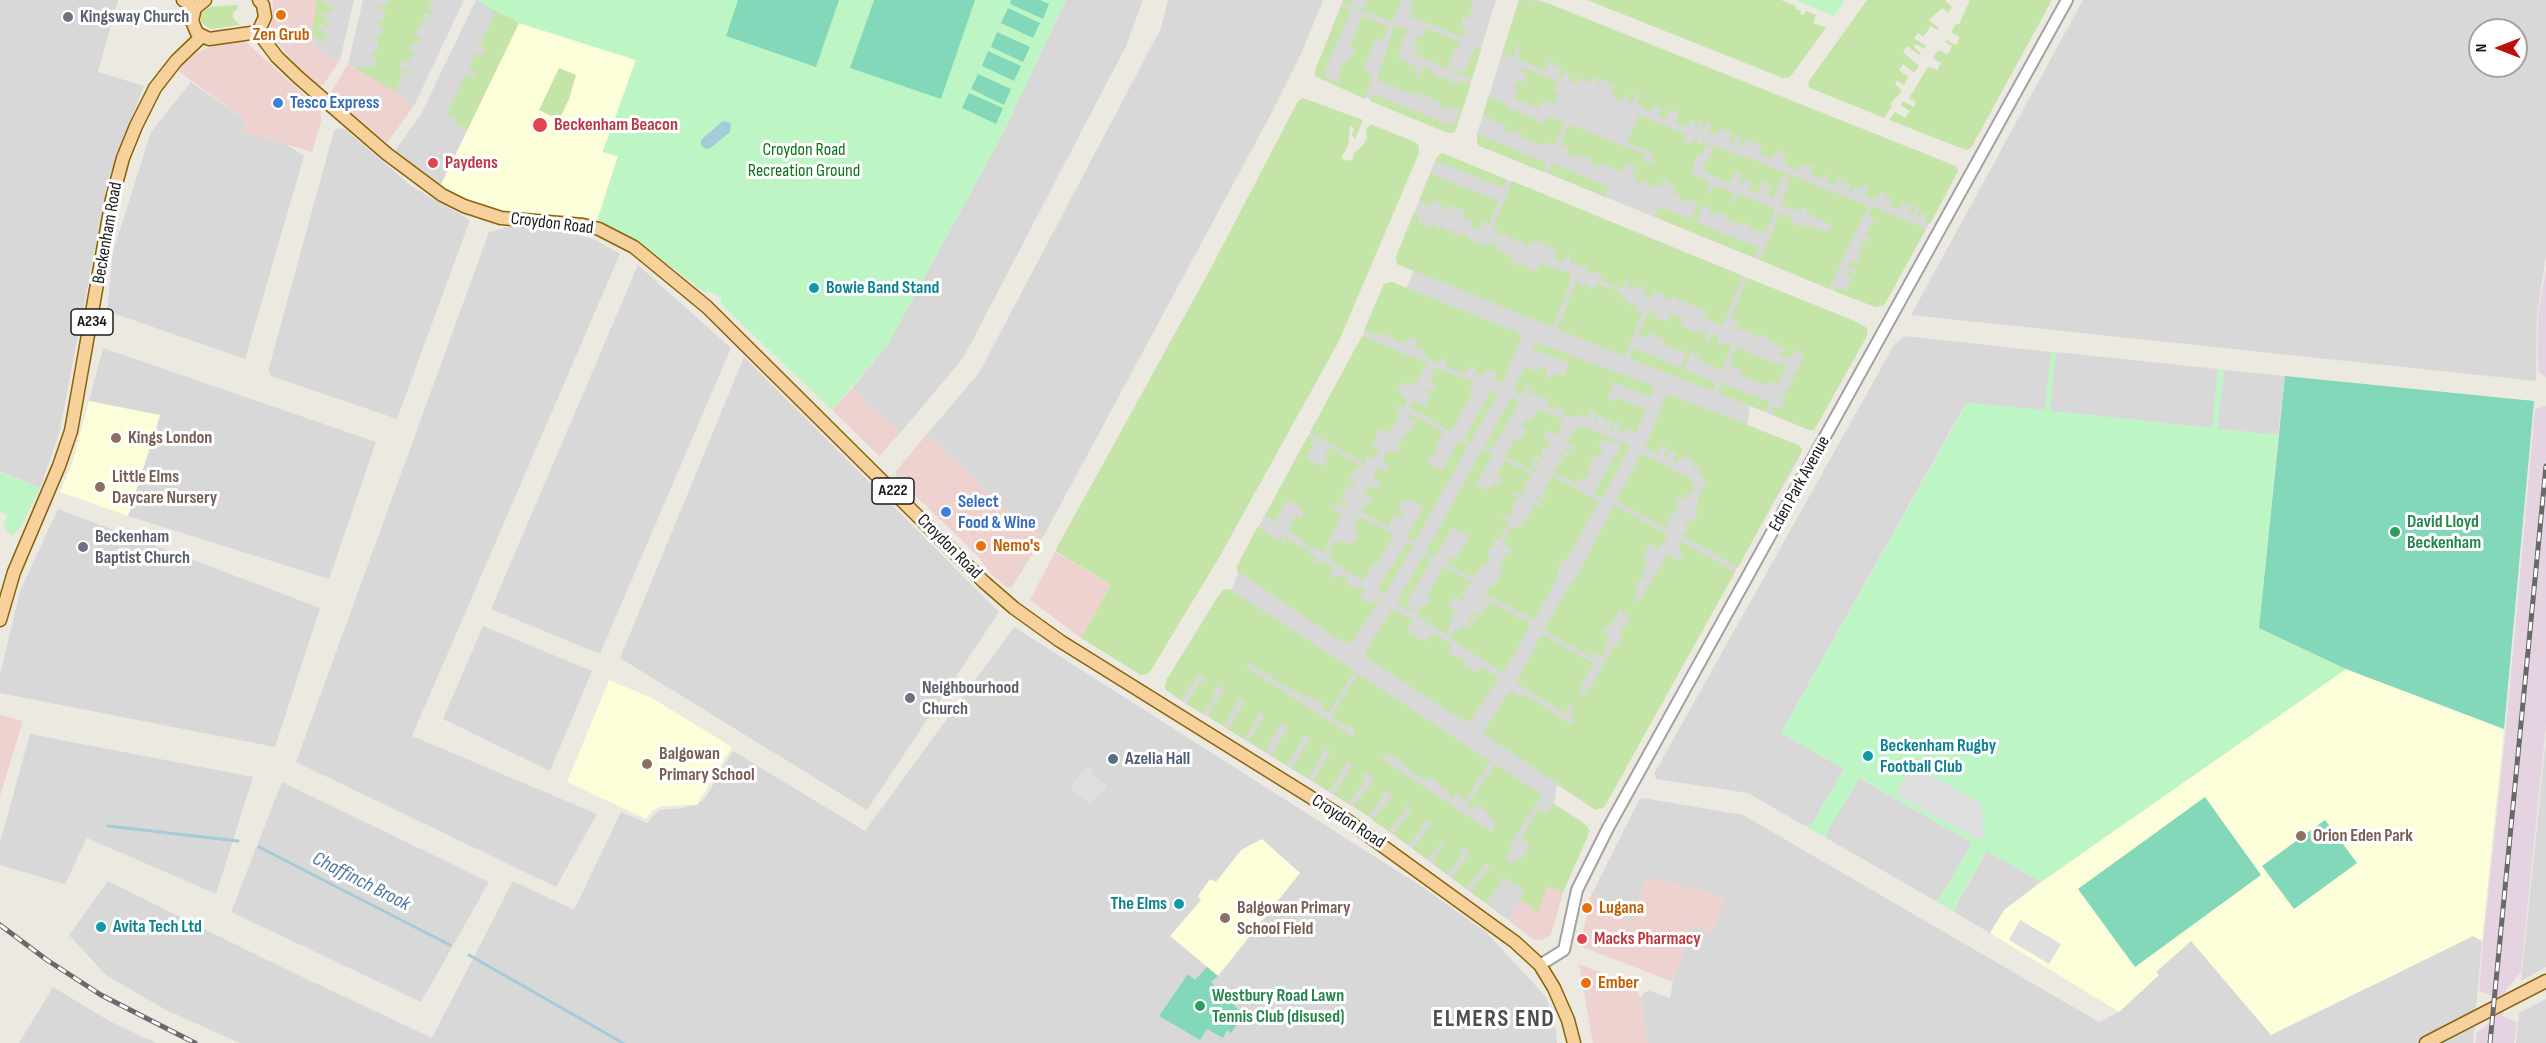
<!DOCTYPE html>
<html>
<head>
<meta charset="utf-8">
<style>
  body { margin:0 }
  #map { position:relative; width:2546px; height:1043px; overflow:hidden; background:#ece9e1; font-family:"Sofia Sans Condensed",sans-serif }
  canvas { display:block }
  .north { position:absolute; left:2468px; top:18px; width:60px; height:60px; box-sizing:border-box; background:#fff; border:2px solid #a4a4a4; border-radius:50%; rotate:270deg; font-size:16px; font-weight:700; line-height:24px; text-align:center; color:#1b1b1b }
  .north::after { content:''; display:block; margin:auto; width:21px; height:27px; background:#bb0f0b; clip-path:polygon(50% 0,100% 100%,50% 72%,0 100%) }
</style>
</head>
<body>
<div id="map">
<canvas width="2546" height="1043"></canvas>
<div class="north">N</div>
</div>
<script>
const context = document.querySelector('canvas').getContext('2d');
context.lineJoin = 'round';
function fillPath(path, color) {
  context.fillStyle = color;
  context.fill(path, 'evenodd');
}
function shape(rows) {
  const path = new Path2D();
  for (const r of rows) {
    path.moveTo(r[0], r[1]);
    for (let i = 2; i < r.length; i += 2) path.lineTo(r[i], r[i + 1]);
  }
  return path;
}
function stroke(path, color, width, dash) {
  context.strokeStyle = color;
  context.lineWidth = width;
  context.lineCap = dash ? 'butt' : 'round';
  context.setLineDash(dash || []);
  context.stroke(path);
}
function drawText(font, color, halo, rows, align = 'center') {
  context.font = font + ' "Sofia Sans Condensed",sans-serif';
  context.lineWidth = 6;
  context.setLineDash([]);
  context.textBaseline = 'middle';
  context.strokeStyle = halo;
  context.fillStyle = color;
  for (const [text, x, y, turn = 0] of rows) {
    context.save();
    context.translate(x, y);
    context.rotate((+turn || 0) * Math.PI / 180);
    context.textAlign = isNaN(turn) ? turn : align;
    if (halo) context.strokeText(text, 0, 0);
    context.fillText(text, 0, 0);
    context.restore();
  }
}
fillPath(shape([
  [0,0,118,0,98,72,144,86,108,180,59,434,40,488,0,471],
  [317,0,354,0,340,60,316,51,312,32],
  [363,0,464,0,414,106,378,79,348,64],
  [476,0,519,23,440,187,396,154,396,149,421,114],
  [1066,0,1143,0,1126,46,968,349,960,362,900,433,852,388,888,344,1002,135],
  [1168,0,1323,0,1302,52,1271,114,1043,537,1018,520,927,434,979,373,1161,28],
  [1343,0,1496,0,1455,132,1450,133,1442,130,1315,76,1315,71],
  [1519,0,1538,0,1550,4,1957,168,1958,171,1884,305,1875,307,1478,145,1477,134],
  [2083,0,2546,0,2546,255,2537,315,2536,381,1911,315],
  [2480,30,2516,30,2516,66,2480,66],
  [191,82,247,121,242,131,284,143,304,156,245,359,107,311,113,252,151,132],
  [338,128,346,130,411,186,470,220,397,419,271,376,268,371,334,131],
  [1442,153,1863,325,1868,333,1814,430,1809,430,1750,406,1747,425,1800,446,1802,449,1800,456,1603,808,1594,809,1557,785,1554,804,1583,822,1590,831,1563,892,1536,883,1508,920,1368,816,1174,696,1165,687,1167,679,1223,590,1232,589,1238,573,1237,566,1360,342,1384,284,1392,282,1406,288,1414,271,1397,264,1396,257,1437,157],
  [516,225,554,228,596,240,620,254,412,736,597,814,556,887,296,762,489,232],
  [638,265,731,348,600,654,491,609],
  [1904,336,2051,352,2045,411,1966,403,1781,733,1844,769,1812,824,1805,826,1748,793,1656,779,1654,774,1894,345],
  [103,348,376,442,329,579,128,516,160,416,89,401],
  [2056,352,2218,369,2213,428,2049,411],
  [744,357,999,612,867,810,620,658],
  [2224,370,2285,376,2278,435,2217,429],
  [58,509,320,608,275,747,0,693,0,675,20,591],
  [483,626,592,671,550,771,443,719],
  [1014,627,1424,888,1486,932,1546,997,1555,1024,1557,1043,240,1043,166,1010,106,975,69,935,108,881,275,964,432,1038,513,881,574,910,621,812,647,823,659,810,684,808,704,800,733,751,865,831],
  [30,734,253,777,216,894,87,838,65,884,0,865,0,843],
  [2546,739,2546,967,2521,981],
  [1859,778,1973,843,1938,900,1934,900,1828,839,1826,833],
  [282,782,489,882,421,1002,231,912],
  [1643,798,1743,815,2099,1022,2119,1012,2158,975,2156,972,2191,941,2368,988,2473,936,2482,941,2473,1043,1648,1043,1641,998,1645,992,1650,991,1670,998,1673,982,1691,925,1724,899,1698,889,1639,907,1631,922,1627,921,1618,905,1591,896,1639,800],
  [1987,851,2041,882,2005,910,1990,933,1956,913,1954,909],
  [53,987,111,1022,156,1043,19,1043],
  [2546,999,2546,1043,2516,1043,2519,1013]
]), '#d9d8d8');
fillPath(shape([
  [273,0,317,0,312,32,316,50,340,60,323,85,319,86,307,77,279,45,271,26],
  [240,40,247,43,321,110,321,122,312,152,242,131,247,121,177,70,197,53,210,47,227,41],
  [348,64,378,79,414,106,387,143,331,96,331,92],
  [852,388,900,433,879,456,832,410],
  [927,434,1018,520,1043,537,1012,587,1006,587,991,574,976,554,896,477,896,471],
  [1055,552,1111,585,1081,638,1030,600],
  [0,715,23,721,0,796],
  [1649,877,1698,889,1724,899,1713,934,1691,925,1673,982,1580,946,1591,896,1618,905,1617,908,1627,921,1631,922,1633,916,1636,916,1639,907,1636,906,1645,880],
  [1536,882,1563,892,1551,935,1541,940,1534,940,1508,920],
  [1579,964,1635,987,1641,998,1648,1043,1593,1043]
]), '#edd2d0');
fillPath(shape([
  [2546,268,2546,377,2538,371,2538,315],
  [2546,406,2546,725,2521,972,2506,990,2503,1016,2517,1022,2514,1043,2476,1043,2476,1033,2490,1023,2492,996,2479,991,2483,941,2506,729,2535,409]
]), '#e5d3e1');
fillPath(shape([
  [519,23,636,60,603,151,618,156,597,221,486,210,453,196,440,187],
  [89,401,160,415,128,516,60,492,73,461],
  [2346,669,2504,729,2482,941,2473,936,2271,1035,2191,941,2156,972,2159,975,2119,1012,1990,933,2004,910,2041,882],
  [609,680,652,698,732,747,697,805,661,806,652,811,646,819,567,782],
  [1262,839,1300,873,1218,976,1170,936,1201,900,1198,896,1210,879,1216,882,1241,850]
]), '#fcfdd9');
fillPath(shape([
  [317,0,324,0,323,3,330,4,329,8,333,9,332,12,322,13,321,16,326,17,326,21,330,22,329,26,319,24,318,29,324,30,323,35,327,35,326,41,313,37,312,32],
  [388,0,432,0,428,9,433,11,431,15,425,12,423,16,436,23,424,19,420,27,418,26,415,34,421,37,417,44,413,42,409,50,421,56,420,57,413,54,409,62,403,60,399,67,412,73,411,76,402,71,399,76,402,77,395,92,356,68,357,66,368,68,369,66,374,66,376,58,371,56,372,51,377,51,379,42,370,37,381,35,383,26,378,25,378,22,379,20,384,20,385,11,376,6,387,4],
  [1343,0,1352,0,1351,5,1364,9,1368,0,1402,0,1392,22,1342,3],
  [1414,0,1474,0,1469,19,1463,17,1461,25,1466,27,1463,37,1408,16,1406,11,1413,15,1415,12,1409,7],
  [1519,0,1544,2,1956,166,1958,171,1930,224,1925,223,1928,215,1923,213,1919,221,1917,216,1920,207,1916,206,1913,214,1909,213,1912,205,1908,203,1905,211,1907,204,1903,202,1899,210,1894,208,1890,207,1893,200,1889,198,1885,204,1888,195,1881,192,1876,200,1865,196,1868,188,1863,186,1861,188,1854,186,1851,192,1849,191,1851,185,1843,182,1840,189,1842,178,1838,177,1835,185,1831,185,1827,183,1830,175,1826,173,1823,181,1823,179,1811,174,1813,166,1800,164,1797,171,1786,166,1787,163,1783,161,1786,153,1781,152,1777,160,1780,152,1776,150,1773,158,1769,158,1759,153,1762,146,1755,142,1749,150,1753,141,1747,139,1740,147,1738,145,1741,137,1737,135,1733,143,1729,141,1733,133,1728,131,1725,139,1727,131,1720,128,1717,135,1708,131,1712,123,1708,122,1703,131,1700,130,1703,122,1699,120,1694,130,1696,121,1692,120,1689,126,1687,125,1686,127,1675,123,1679,113,1670,109,1666,119,1658,116,1661,108,1653,105,1650,112,1641,108,1642,105,1636,103,1640,95,1636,93,1631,103,1627,101,1629,95,1626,94,1622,101,1614,98,1615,94,1611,92,1614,84,1610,83,1606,90,1608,82,1602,79,1596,88,1598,79,1593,76,1590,83,1580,78,1577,84,1568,80,1570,74,1567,70,1561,77,1557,75,1561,67,1557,64,1551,70,1554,62,1550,60,1545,71,1517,59,1521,47,1518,46,1513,57,1502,54],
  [1587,0,1781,0,1796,6,1796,9,1801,11,1800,14,1804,15,1806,11,1816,15,1813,23,1826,28,1790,77,1783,78],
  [1867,0,1946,0,1946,2,1952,7,1948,13,1942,8,1929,20,1939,28,1937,30,1931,26,1923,37,1918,33,1914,38,1926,46,1924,49,1916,44,1914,47,1921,53,1919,55,1907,46,1903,52,1919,66,1914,73,1903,64,1899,70,1908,77,1904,85,1897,80,1895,84,1902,91,1890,104,1892,106,1884,118,1808,87,1809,81],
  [1970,0,2052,0,1971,148,1966,150,1889,120,1895,112,1905,118,1910,111,1900,105,1903,101,1914,107,1916,102,1909,98,1928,67,1937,70,1941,63,1933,58,1938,50,1948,54,1952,46,1945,42,1947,40,1956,45,1960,37,1951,32,1956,24,1959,24],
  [237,5,238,8,233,13,233,18,240,25,210,29,201,22,201,14,206,7],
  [1341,7,1351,11,1324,73,1325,77,1339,83,1341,78,1338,77,1344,61,1348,63,1355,49,1350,47,1363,16,1388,27,1383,40,1376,38,1366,63,1364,72,1372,75,1365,99,1315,76,1315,71],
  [491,8,519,23,467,130,454,123,456,117,446,113,447,110,444,108,449,109,464,77,460,73,473,78,476,72,469,69,476,53,482,55,486,48,475,43,476,41,481,43,495,13,490,10],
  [1394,24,1409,31,1404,36,1399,51,1399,60,1407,61,1408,66,1417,64,1414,72,1419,75,1423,67,1426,67,1434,72,1434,77,1451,78,1452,83,1465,82,1471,84,1455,132,1448,133,1370,101,1372,94,1453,126,1460,109,1452,106,1451,110,1439,105,1441,101,1436,99,1434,103,1431,102,1432,98,1425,95,1423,99,1421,98,1423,93,1417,91,1415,96,1377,80],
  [1425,28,1462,42,1454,51,1448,66,1463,73,1475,47,1481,50,1472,79,1408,52,1406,49,1415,54,1417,51,1419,46,1413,44,1417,36,1422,38],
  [1523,67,1557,81,1554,90,1559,93,1554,104,1541,101,1538,108,1515,99,1518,91,1514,89,1517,81,1523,83,1527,74,1521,71],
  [559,68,576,75,569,99,559,120,539,110],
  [1488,97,1505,103,1510,111,1514,109,1526,117,1530,116,1543,125,1548,116,1564,123,1555,145,1547,142,1545,146,1520,137,1522,133,1514,130,1512,133,1504,130,1506,126,1483,116],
  [1303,98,1363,120,1355,139,1352,135,1354,128,1350,126,1348,146,1341,158,1346,161,1353,159,1353,154,1364,144,1367,138,1366,130,1370,124,1415,142,1419,146,1419,153,1339,341,1217,561,1151,670,1147,674,1141,675,1081,638,1111,585,1055,551,1211,268,1298,101],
  [1639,115,1686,134,1684,140,1692,144,1696,137,1698,139,1696,143,1700,145,1702,141,1735,154,1739,158,1741,155,1868,206,1829,289,1760,260,1780,212,1784,212,1782,218,1786,219,1789,213,1793,215,1791,222,1801,227,1803,223,1807,228,1810,226,1808,223,1817,231,1820,229,1828,231,1832,226,1812,215,1806,215,1809,210,1804,207,1800,212,1781,205,1790,179,1782,176,1774,197,1771,198,1768,197,1771,189,1766,186,1767,182,1763,180,1758,193,1749,190,1752,181,1746,179,1744,184,1738,182,1742,174,1737,171,1729,183,1711,175,1702,168,1714,148,1707,144,1702,155,1698,154,1691,173,1709,182,1706,192,1710,194,1713,186,1718,188,1720,186,1734,194,1732,201,1735,202,1739,194,1774,208,1775,211,1766,232,1749,229,1750,225,1743,221,1741,225,1725,219,1726,214,1719,211,1717,215,1709,212,1710,208,1703,205,1696,222,1759,248,1755,258,1655,217,1659,206,1691,219,1698,203,1690,199,1688,203,1680,199,1681,196,1674,193,1675,188,1667,185,1668,181,1664,179,1660,187,1653,184,1651,188,1648,187,1649,183,1643,180,1641,184,1635,181,1637,177,1632,174,1635,164,1626,163,1623,172,1600,162,1598,167,1590,164,1592,159,1580,154,1577,158,1566,154,1568,148,1560,145,1568,126,1577,127,1646,155,1644,161,1651,164,1654,157,1652,153,1627,143],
  [1477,134,1547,163,1543,172,1480,146,1477,142],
  [1442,153,1507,180,1504,188,1440,162,1435,162,1431,174,1499,201,1489,224,1482,221,1478,230,1472,228,1471,219,1462,219,1465,211,1451,205,1448,212,1444,208,1441,210,1442,203,1434,200,1431,207,1419,200,1437,157],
  [1552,163,1609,187,1605,197,1548,173],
  [1512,181,1743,276,1724,323,1720,325,1704,317,1707,310,1703,308,1699,315,1701,308,1687,303,1683,309,1686,301,1682,300,1681,302,1677,300,1675,306,1678,298,1673,296,1671,301,1663,298,1664,294,1654,291,1651,299,1645,295,1644,287,1640,287,1639,291,1633,285,1629,289,1628,280,1624,281,1624,289,1615,285,1613,290,1622,293,1620,297,1628,301,1630,306,1638,302,1634,310,1642,313,1625,356,1557,329,1577,281,1582,287,1587,282,1590,290,1595,288,1597,283,1611,289,1613,285,1601,279,1601,274,1587,271,1586,266,1577,267,1576,262,1569,263,1571,255,1567,254,1564,261,1558,261,1554,258,1557,249,1550,248,1537,241,1530,241,1528,246,1524,246,1524,241,1516,242,1516,238,1510,238,1507,233,1500,236,1496,228,1492,230],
  [1872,206,1926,229,1887,300,1884,305,1875,307,1834,291,1838,281,1836,287,1846,291,1852,277,1845,274,1846,271,1856,274,1857,270,1848,266,1852,262,1859,262,1860,258,1856,255,1862,253,1859,247,1863,245,1861,241,1869,241,1870,236,1864,236,1864,233,1870,231,1868,225,1874,223,1873,218,1867,216],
  [1414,212,1418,213,1418,223,1423,223,1423,219,1425,219,1427,227,1432,227,1433,222,1438,229,1442,226,1447,232,1451,228,1456,238,1461,233,1469,237,1472,243,1477,242,1486,246,1488,242,1498,246,1498,251,1505,251,1506,255,1513,256,1510,263,1516,266,1518,262,1522,266,1527,263,1527,268,1536,272,1540,264,1571,273,1569,279,1571,281,1553,327,1397,264,1396,257],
  [1747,278,1850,319,1867,328,1866,338,1814,430,1809,430,1771,414,1774,406,1780,409,1784,401,1782,399,1787,393,1785,390,1792,386,1790,381,1795,378,1792,374,1800,369,1798,364,1804,359,1797,348,1790,359,1780,356,1780,352,1785,352,1785,347,1777,348,1778,342,1769,343,1768,338,1762,334,1759,340,1759,335,1751,336,1751,330,1745,330,1744,334,1744,329,1735,330,1739,321,1731,318],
  [1392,282,1517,332,1521,338,1502,384,1494,379,1497,372,1493,370,1484,372,1483,376,1477,373,1475,377,1473,376,1476,368,1470,365,1466,373,1446,367,1446,361,1440,358,1438,363,1429,360,1416,383,1414,382,1411,386,1405,382,1400,386,1397,391,1407,400,1404,408,1399,405,1395,411,1400,415,1391,430,1388,432,1381,428,1372,444,1379,449,1374,459,1368,456,1365,457,1367,465,1310,432,1362,336,1427,363,1429,358,1422,354,1421,348,1414,349,1417,340,1408,337,1405,346,1404,341,1395,342,1395,337,1387,338,1386,333,1376,335,1364,330,1384,284],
  [1649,309,1653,314,1657,311,1655,318,1662,320,1666,312,1663,320,1667,322,1671,315,1683,319,1681,326,1696,332,1700,326,1698,332,1703,334,1705,331,1708,332,1705,340,1709,342,1713,334,1719,336,1717,344,1721,346,1724,339,1724,344,1732,343,1722,370,1698,360,1699,356,1691,353,1684,370,1716,383,1713,391,1629,358,1633,348,1681,368,1688,350,1685,348,1683,353,1663,344,1664,340,1649,333,1646,338,1638,335],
  [1535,342,1651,385,1653,392,1650,397,1614,382,1607,399,1615,402,1617,398,1646,409,1636,432,1624,428,1622,434,1618,432,1621,424,1617,422,1613,430,1610,429,1613,421,1609,419,1604,426,1607,419,1599,416,1596,423,1594,422,1597,414,1590,411,1587,419,1580,413,1577,418,1562,414,1564,410,1557,406,1555,410,1546,406,1549,398,1545,397,1542,404,1543,397,1536,396,1534,392,1527,395,1530,387,1526,385,1521,396,1517,394,1518,390,1514,389,1525,367,1537,371,1539,366,1547,370,1545,376,1550,378,1556,373,1564,376,1569,363,1532,349],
  [1737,345,1741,350,1745,348,1750,354,1760,357,1764,361,1768,357,1771,365,1778,363,1787,366,1777,384,1769,381,1767,386,1740,375,1742,370,1729,365],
  [1435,367,1474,382,1469,392,1472,394,1451,432,1410,407,1413,401,1425,407,1431,394,1422,388,1433,391,1436,385,1430,381],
  [1722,383,1770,402,1766,412,1718,393],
  [1488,390,1498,393,1470,443,1464,440,1489,395,1487,393],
  [1671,395,1798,445,1802,449,1738,567,1681,535,1688,532,1685,525,1691,521,1689,518,1695,519,1698,513,1694,510,1700,503,1697,499,1707,480,1697,473,1702,468,1699,465,1692,470,1695,463,1685,456,1676,462,1673,461,1677,453,1670,450,1666,458,1664,455,1667,447,1662,445,1657,453,1645,448,1665,398],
  [1511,398,1524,403,1518,404,1492,449,1485,445],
  [1529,406,1563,419,1557,436,1547,430,1543,437,1552,443,1547,444,1548,448,1542,449,1543,458,1535,454,1533,458,1540,462,1539,466,1532,461,1530,465,1537,470,1535,473,1505,456,1515,438,1519,440,1526,432,1527,429,1522,426,1526,419,1530,421,1538,411],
  [1411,414,1443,432,1434,451,1437,453,1434,457,1431,455,1427,462,1442,471,1459,441,1468,446,1415,542,1406,537,1423,507,1410,500,1408,502,1402,500,1399,509,1404,512,1401,518,1394,515,1388,527,1356,509,1363,511,1366,506,1360,501,1368,505,1372,498,1364,493,1365,490,1369,486,1376,490,1381,482,1374,478,1374,475,1378,467,1386,472,1389,465,1382,461,1386,453,1394,451,1398,454,1400,450,1396,447,1403,442,1397,438,1398,436,1403,439,1407,432,1402,428,1409,431,1412,430,1414,427,1408,421,1415,426,1417,423,1407,416],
  [1580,425,1630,446,1602,498,1594,494,1619,449,1620,443,1613,440,1611,443,1602,439,1598,446,1603,449,1599,456,1595,455,1587,469,1590,472,1586,479,1582,477,1578,484,1551,470,1559,467,1557,462,1563,462,1563,457,1558,457,1559,454,1568,456,1569,452,1562,449,1564,447,1571,451,1574,447,1566,443,1572,434,1568,429,1574,432],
  [1308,436,1315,440,1306,458,1323,467,1328,459,1324,456,1329,447,1364,468,1355,468,1355,473,1353,473,1349,480,1356,485,1355,488,1348,484,1344,492,1350,496,1343,493,1341,499,1348,502,1345,507,1337,503,1333,509,1342,515,1326,546,1330,547,1333,541,1337,543,1340,540,1349,545,1352,541,1354,542,1358,535,1354,533,1358,525,1353,522,1361,517,1394,535,1377,564,1374,563,1363,581,1329,559,1333,552,1326,548,1323,552,1313,547,1309,553,1317,559,1313,561,1315,565,1322,562,1331,566,1333,569,1329,576,1332,579,1336,574,1341,578,1343,574,1348,577,1345,582,1353,587,1356,583,1355,587,1360,590,1362,587,1365,589,1360,597,1364,600,1372,604,1377,597,1380,599,1351,643,1345,643,1333,636,1237,571,1237,566,1258,526,1278,541,1282,534,1282,543,1286,543,1287,538,1308,551,1311,547,1288,530,1296,516,1301,519,1303,515,1300,507,1287,500,1275,522,1265,515],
  [1483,448,1493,453,1476,484,1488,491,1493,483,1498,486,1502,479,1497,476,1505,460,1534,477,1526,480,1528,485,1523,488,1525,492,1523,495,1516,491,1513,495,1520,499,1512,502,1513,507,1511,517,1503,513,1501,516,1508,521,1508,524,1499,540,1493,539,1493,548,1489,548,1488,553,1490,558,1487,564,1480,565,1480,570,1475,571,1475,579,1447,564,1452,556,1456,558,1469,536,1452,527,1435,557,1426,552],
  [1642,453,1693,480,1691,485,1695,488,1691,494,1687,493,1684,501,1677,497,1674,502,1681,506,1676,507,1677,514,1673,512,1669,519,1671,520,1667,521,1667,529,1616,500],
  [1550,474,1599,502,1569,556,1559,565,1559,574,1534,620,1483,593,1490,588,1488,584,1493,587,1502,573,1496,569,1504,567,1500,561,1506,556,1503,551,1509,555,1512,550,1503,542,1512,527,1516,528,1517,525,1521,527,1523,523,1519,521,1527,521,1527,514,1532,514,1532,504,1540,507,1542,503,1535,499,1537,496,1544,500,1546,497,1541,493,1547,490,1546,484,1551,482],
  [1614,505,1665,533,1667,537,1659,549,1647,542,1645,545,1649,548,1642,559,1648,562,1642,568,1645,577,1639,580,1635,588,1638,591,1634,601,1638,603,1666,556,1669,555,1679,561,1683,554,1679,551,1680,541,1735,572,1605,806,1596,810,1483,733,1510,690,1520,698,1523,695,1533,699,1571,725,1574,721,1571,713,1573,705,1569,704,1566,714,1516,682,1542,634,1594,664,1582,684,1582,690,1578,692,1581,696,1592,685,1611,650,1623,638,1619,633,1630,620,1622,610,1618,610,1617,620,1612,619,1611,628,1605,626,1602,629,1608,636,1607,645,1601,657,1595,651,1592,654,1594,659,1544,630,1571,583,1577,576],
  [1407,542,1413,545,1385,594,1378,589],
  [1424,555,1431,559,1406,604,1413,608,1411,612,1396,603],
  [1444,566,1473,583,1465,586,1467,591,1462,591,1462,595,1466,596,1465,598,1462,600,1455,596,1448,604,1457,613,1450,615,1452,620,1447,635,1416,615,1423,604,1426,606,1430,599,1427,596],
  [1229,589,1355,671,1329,712,1324,712,1320,699,1314,702,1312,694,1305,699,1295,690,1291,690,1274,680,1270,673,1265,674,1249,663,1246,667,1349,734,1350,738,1354,735,1354,730,1334,719,1332,714,1358,674,1490,761,1463,803,1462,795,1454,794,1451,799,1449,797,1449,791,1443,787,1440,791,1440,785,1430,777,1425,780,1411,772,1409,766,1406,768,1401,761,1386,753,1382,759,1492,832,1495,828,1493,826,1496,823,1492,818,1488,820,1490,815,1481,806,1468,809,1467,805,1495,764,1542,795,1510,844,1513,848,1505,859,1512,864,1517,858,1521,860,1524,856,1529,844,1521,839,1539,809,1546,814,1554,804,1588,827,1588,835,1563,892,1547,886,1537,914,1533,912,1533,907,1518,900,1525,892,1519,888,1521,885,1518,883,1516,886,1503,876,1500,879,1502,881,1486,903,1471,892,1490,866,1486,863,1466,889,1452,878,1470,852,1463,848,1460,853,1462,855,1447,874,1432,863,1445,844,1442,842,1428,859,1412,848,1432,824,1425,820,1422,827,1408,845,1393,834,1412,810,1406,805,1403,813,1389,831,1372,820,1393,795,1385,791,1381,795,1384,797,1368,816,1353,806,1375,779,1364,772,1361,778,1365,780,1349,804,1333,794,1353,765,1346,760,1347,763,1329,791,1313,781,1330,753,1333,753,1326,748,1308,778,1292,768,1307,744,1312,740,1305,735,1287,766,1271,755,1288,728,1281,723,1265,752,1248,741,1265,717,1258,711,1257,719,1244,739,1228,729,1243,704,1245,703,1238,698,1236,706,1223,726,1207,716,1224,690,1221,687,1216,685,1213,691,1216,693,1203,714,1187,704,1199,682,1202,684,1205,679,1199,674,1181,700,1166,690,1165,685,1167,679,1217,598,1223,590],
  [1483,598,1531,624,1503,673,1450,638,1455,629,1460,631,1463,625,1469,628,1471,625,1468,622,1469,618,1476,622,1478,618,1471,614,1473,611,1480,615,1484,608,1480,604,1487,609,1490,605],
  [1393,609,1413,620,1407,629,1420,640,1426,631,1421,639,1425,642,1433,633,1452,645,1448,652,1456,657,1465,659,1462,664,1468,668,1474,662,1469,669,1475,673,1482,667,1499,678,1470,721,1466,722,1459,718,1366,657,1366,649]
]), '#c5e4a8');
fillPath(shape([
  [475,0,1066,0,1002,135,888,344,832,410,721,304,721,298,712,292,704,292,630,236,597,221,618,156,603,152,636,60,519,23],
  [1795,0,1845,0,1834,16],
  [2051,352,2056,352,2050,411,2212,428,2218,369,2224,370,2217,429,2278,435,2259,628,2346,669,2041,882,1987,851,1955,905,1956,913,1934,900,1940,898,1972,843,1860,778,1826,833,1828,839,1805,826,1812,824,1844,769,1781,733,1967,403,2045,410],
  [0,472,40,488,21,527,11,536,3,526,8,515,0,512]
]), '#bef5c4');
fillPath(shape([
  [738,0,839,0,816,67,726,36],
  [874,0,975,0,941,99,850,68],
  [1011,0,1040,0,1049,4,1043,19,1010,4],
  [1008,8,1040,23,1033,38,1001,23],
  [997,32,1030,47,1023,62,991,47],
  [988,51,1021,66,1014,81,982,66],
  [978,74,1011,89,1004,105,971,89],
  [969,93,1003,108,996,124,962,108],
  [2285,376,2534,401,2504,729,2346,669,2259,628],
  [2205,797,2261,875,2135,967,2078,889],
  [2325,820,2357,863,2294,909,2262,866],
  [1207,967,1218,976,1211,982,1244,1015,1231,1033,1227,1030,1223,1038,1207,1029,1200,1040,1159,1016,1188,974,1195,980]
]), '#82d8b9');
fillPath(shape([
  [1912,765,1981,803,1984,833,1980,841,1896,794],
  [1088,766,1093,771,1091,774,1107,786,1090,804,1070,790,1073,787,1071,785],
  [2020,920,2061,944,2049,964,2009,940]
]), '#dfdfdf');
fillPath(shape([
  [723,121,731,123,730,132,709,149,704,148,701,145,701,140]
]), '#a3cbd8');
stroke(shape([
  [108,826,238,841],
  [259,847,450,945],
  [469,955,623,1043]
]), '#a3cbd8', 3);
const minor = shape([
  [1540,965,1564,950,1577,890,1608,828,2067,0]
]);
const major = shape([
  [183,0,195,8],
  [205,0,195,8,192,21,197,33,209,39,258,32,265,17,263,5,259,0],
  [258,32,277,57,299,78,387,154,442,195,464,206,501,218,583,225,599,229,634,247,707,307,984,582,1014,608,1060,641,1344,818,1515,942,1540,965,1554,988,1568,1020,1574,1043],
  [0,620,14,572,59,466,71,431,112,199,123,158,136,126,155,88,176,61,201,37],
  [2426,1043,2546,981]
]);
stroke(minor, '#a2a2a2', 14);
stroke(major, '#8a6208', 15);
stroke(minor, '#fff', 10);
stroke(major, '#f6d19c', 12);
const rail = shape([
  [0,925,47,960,101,995,195,1043],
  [2490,1043,2546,466]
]);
stroke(rail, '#696969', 5);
stroke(rail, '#fff', 3, [9]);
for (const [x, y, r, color] of [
  [281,15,6,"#e8710a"],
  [68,17,6,"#6b7280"],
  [278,103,6,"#3f7fe0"],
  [540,125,8,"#e0444e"],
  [433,163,6,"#e0444e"],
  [814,288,6,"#0f9aa8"],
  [116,438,6,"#8d6e63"],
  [100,487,6,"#8d6e63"],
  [946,512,6,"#3f7fe0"],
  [2395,532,6,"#2e9e5b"],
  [981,546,6,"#e8710a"],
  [83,547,6,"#6b7280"],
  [910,698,6,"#6b7280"],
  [1868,756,6,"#0f9aa8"],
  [1113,759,6,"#5c6f8a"],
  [647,764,6,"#8d6e63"],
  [2301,836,6,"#8d6e63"],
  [1179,904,6,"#0f9aa8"],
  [1587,908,6,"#e8710a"],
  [1225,918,6,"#8d6e63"],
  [101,927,6,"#0f9aa8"],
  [1582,939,6,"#e0444e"],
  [1586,983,6,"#e8710a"],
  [1200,1006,6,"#2e9e5b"]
]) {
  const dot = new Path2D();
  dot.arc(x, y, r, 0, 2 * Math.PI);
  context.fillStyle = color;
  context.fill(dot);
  stroke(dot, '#fff', 2);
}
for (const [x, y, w] of [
  [92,322,42],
  [893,491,42]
]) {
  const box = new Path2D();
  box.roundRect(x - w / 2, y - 13, w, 26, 4.5);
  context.fillStyle = '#fff';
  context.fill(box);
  stroke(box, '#1b1b1b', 1.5);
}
drawText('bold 16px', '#1b1b1b', null, [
  ["A234",92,322],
  ["A222",893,491]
]);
drawText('bold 18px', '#5b616d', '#fff', [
  ["Kingsway Church",80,17],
  ["Beckenham",95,537],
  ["Baptist Church",95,558],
  ["Neighbourhood",922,688],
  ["Church",922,709]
], 'left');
drawText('bold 18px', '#c56008', '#fff', [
  ["Zen Grub",281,35,"center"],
  ["Nemo's",993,546],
  ["Lugana",1599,908],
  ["Ember",1598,983]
], 'left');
drawText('bold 18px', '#366cbe', '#fff', [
  ["Tesco Express",290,103],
  ["Select",958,502],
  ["Food & Wine",958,523]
], 'left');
drawText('bold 18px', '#be3a42', '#fff', [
  ["Beckenham Beacon",554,125],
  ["Paydens",445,163],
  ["Macks Pharmacy",1594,939]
], 'left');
drawText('18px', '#11711b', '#fff', [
  ["Croydon Road",804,150],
  ["Recreation Ground",804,171]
]);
drawText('18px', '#1b1b1b', '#fff', [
  ["Croydon Road",552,224,7],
  ["Beckenham Road",108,233,-80],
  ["Eden Park Avenue",1800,484,-61],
  ["Croydon Road",949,547,45],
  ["Croydon Road",1348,822,33]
]);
drawText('bold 18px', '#0d838f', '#fff', [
  ["Bowie Band Stand",826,288],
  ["Beckenham Rugby",1880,746],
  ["Football Club",1880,767],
  ["The Elms",1167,904,"right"],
  ["Avita Tech Ltd",113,927]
], 'left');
drawText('bold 18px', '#785e54', '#fff', [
  ["Kings London",128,438],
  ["Little Elms",112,477],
  ["Daycare Nursery",112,498],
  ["Balgowan",659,754],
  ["Primary School",659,775],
  ["Orion Eden Park",2313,836],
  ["Balgowan Primary",1237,908],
  ["School Field",1237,929]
], 'left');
drawText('bold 18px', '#27864d', '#fff', [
  ["David Lloyd",2407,522],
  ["Beckenham",2407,543],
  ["Westbury Road Lawn",1212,996],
  ["Tennis Club (disused)",1212,1017]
], 'left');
drawText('bold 18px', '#4e5e75', '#fff', [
  ["Azelia Hall",1125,759]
], 'left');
drawText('italic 20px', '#4e77a4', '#fff', [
  ["Chaffinch Brook",361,882,27]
]);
context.letterSpacing = '1.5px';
drawText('bold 24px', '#4e4e4e', '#fff', [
  ["ELMERS END",1494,1020]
]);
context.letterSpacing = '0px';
</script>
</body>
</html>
